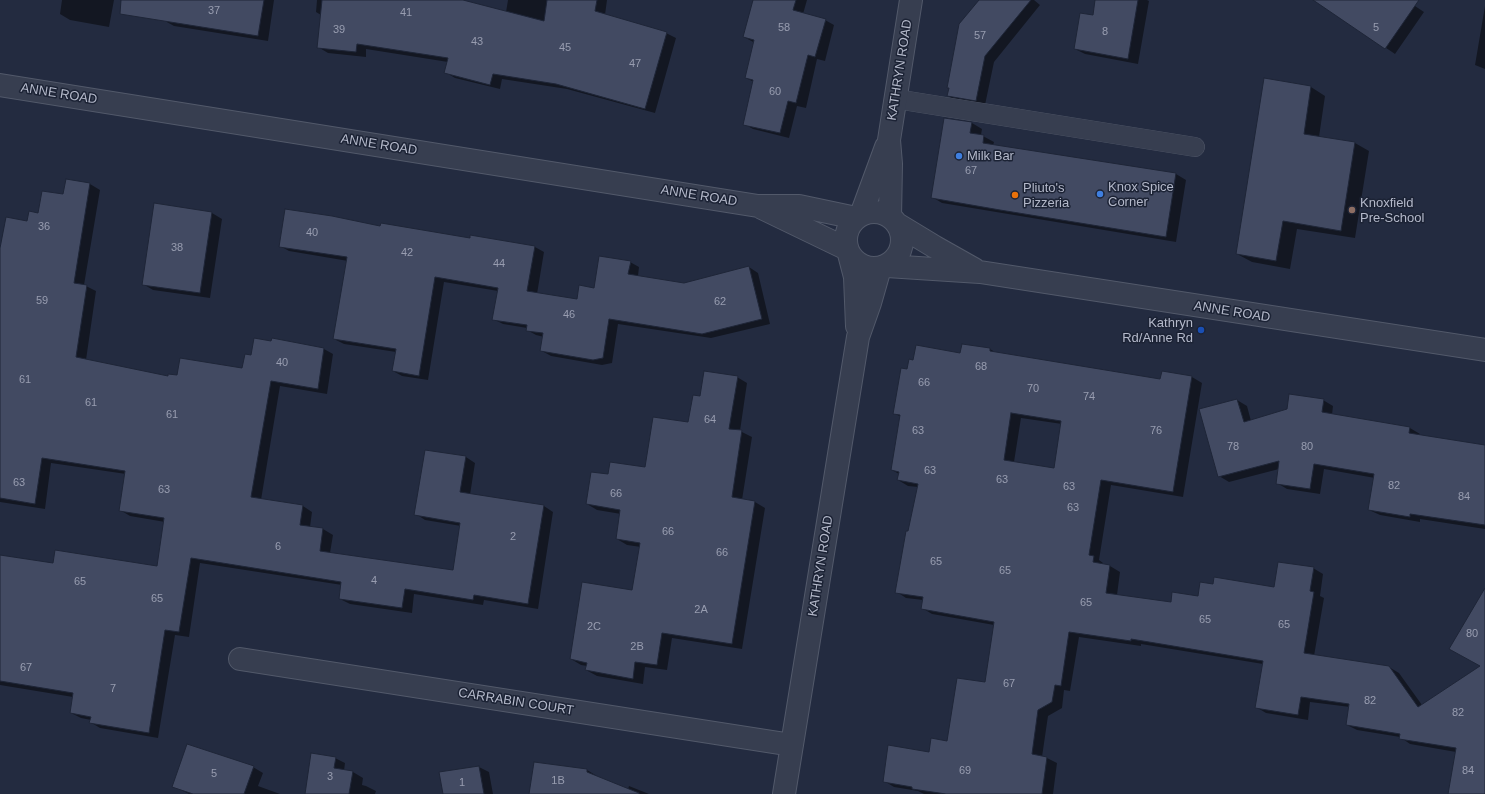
<!DOCTYPE html>
<html>
<head>
<meta charset="utf-8">
<style>
	body { margin:0 }
	canvas { display:block; background:#232b40 }
</style>
</head>
<body>
<canvas width="1485" height="794"></canvas>
<script>
const ctx = document.querySelector('canvas').getContext('2d');
ctx.lineJoin = 'round';
function paint(path, color) { ctx.fillStyle = color; ctx.fill(path, 'evenodd'); }
const poly = rows => new Path2D(rows.map(r => 'M' + r).join(''));
function trace(path, color, width, dash) { ctx.strokeStyle = color; ctx.lineWidth = width; ctx.lineCap = dash ? 'butt' : 'round'; ctx.setLineDash(dash || []); ctx.stroke(path); }
function drawText(font, color, halo, rows, align = 'center') {
  ctx.font = font + ' Helvetica,sans-serif'; ctx.lineWidth = 3; ctx.setLineDash([]); ctx.textBaseline = 'middle'; ctx.strokeStyle = halo; ctx.fillStyle = color; for (const [text, x, y, turn = 0] of rows) {
    ctx.save(); ctx.translate(x, y); ctx.rotate((+turn || 0) * Math.PI / 180); ctx.textAlign = isNaN(turn) ? turn : align; if (halo) ctx.strokeText(text, 0, 0); ctx.fillText(text, 0, 0); ctx.restore();
  }
}
const shadow = poly([
	[62,0,114,0,109,27,70,20,60,14],
	[168,0,274,0,268,41,174,26,165,21],
	[317,0,459,0,506,12,508,0,607,0,605,15,666,33,676,38,655,113,567,89,502,79,500,89,455,78,445,72,448,62,366,49,366,57,328,53,318,47,321,15,316,12],
	[754,0,807,0,803,14,825,20,834,25,825,61,817,59,806,108,797,106,789,138,753,129,744,124,754,82,746,78,755,43,744,37],
	[980,0,1034,0,1040,5,994,62,985,105,957,101,948,96],
	[1096,0,1147,0,1149,1,1138,64,1085,54,1075,49,1094,16],
	[1315,0,1406,0,1424,12,1395,54],
	[1485,6,1485,69,1475,65],
	[1311,87,1325,96,1319,137,1355,143,1369,151,1355,238,1297,229,1290,269,1252,262,1237,254],
	[945,119,972,123,982,129,981,135,994,142,993,146,1176,174,1186,180,1176,242,942,203,932,197],
	[66,180,90,184,100,190,84,285,96,291,86,360,168,377,178,376,243,369,252,356,324,349,333,354,327,394,280,386,261,500,303,506,312,512,310,527,323,529,333,535,330,553,454,571,461,526,425,520,416,514,466,457,475,463,470,495,544,506,553,512,538,609,484,600,483,605,414,594,412,613,350,604,340,599,342,585,200,563,189,637,175,635,158,738,100,728,90,722,91,720,81,718,71,713,73,697,0,685,0,556,54,564,158,567,165,522,130,516,120,510,126,474,51,463,45,509,0,502,0,254,28,222,64,196],
	[155,204,212,213,222,219,210,298,153,290,143,284],
	[381,227,535,247,544,252,537,294,578,300,630,262,639,267,638,276,684,284,749,267,758,273,770,324,711,338,618,324,612,363,602,365,551,356,542,351,544,337,536,335,527,330,527,328,503,324,493,319,498,291,444,282,428,380,402,376,393,371,396,352,344,344,334,339,348,261,289,251,280,246],
	[990,349,998,354,1161,380,1163,372,1192,377,1202,383,1183,497,1111,485,1099,560,1103,563,1103,565,1110,566,1120,572,1117,595,1172,603,1199,597,1213,585,1275,589,1313,568,1323,574,1320,596,1324,598,1314,656,1389,667,1399,673,1422,705,1482,666,1485,591,1485,794,1449,794,1456,752,1410,744,1400,737,1357,730,1347,725,1350,707,1310,702,1308,720,1266,713,1256,707,1263,664,1141,644,1141,646,1079,637,1070,691,1064,690,1062,708,1048,716,1042,757,1047,758,1057,763,1053,794,924,794,918,791,894,787,884,781,948,742,986,684,994,625,932,614,922,608,923,600,906,598,897,592,918,487,908,486,898,480,899,474,892,470,901,417,894,413,908,370,914,361],
	[1021,418,1062,424,1054,469,1014,462],
	[737,377,747,383,740,431,752,437,742,500,755,502,765,508,742,649,672,638,667,670,645,667,643,684,597,676,586,670,587,666,581,665,571,659,633,591,641,547,627,545,617,539,621,514,597,510,587,504,608,475,646,469,689,424,701,397],
	[1237,400,1247,406,1251,421,1323,400,1333,406,1332,415,1410,428,1420,434,1420,436,1485,446,1485,529,1420,519,1420,522,1380,515,1369,510,1375,478,1324,469,1320,494,1287,489,1277,483,1279,469,1229,482,1219,476],
	[335,758,345,763,344,771,353,772,363,778,362,785,366,786,376,791,375,794,306,794],
	[535,763,587,770,597,776,597,777,628,789,629,786,649,794,530,794],
	[253,767,263,773,258,786,280,794,189,794,173,786],
	[479,767,489,772,493,794,444,794,440,773]
]);
const building = poly([
	[121,0,264,0,258,36,120,14,121,0],
	[322,0,463,0,544,21,547,0,597,0,595,11,667,32,645,109,556,84,493,74,490,85,444,73,448,58,357,44,356,52,317,48,322,0],
	[753,0,796,0,793,10,826,19,815,57,808,55,796,103,788,101,780,133,743,125,753,80,745,78,754,40,743,37,753,0],
	[979,0,1031,0,985,56,976,101,947,96,949,88,947,88,959,24,979,0],
	[1095,0,1138,0,1128,59,1074,49,1080,13,1093,15,1095,0],
	[1313,0,1419,0,1385,49,1313,0],
	[1264,78,1311,86,1304,134,1355,142,1341,231,1283,221,1276,261,1236,254,1264,78],
	[944,118,972,122,970,133,984,135,983,143,1176,173,1166,237,1000,210,931,198,944,118],
	[66,179,90,183,74,283,87,285,76,357,168,376,168,374,177,375,180,358,242,368,245,354,251,355,254,338,271,341,272,338,324,348,318,389,271,381,251,497,303,505,300,525,323,528,320,551,453,570,460,523,414,515,425,450,466,456,460,492,544,505,528,604,474,595,473,600,405,589,402,608,339,599,341,582,191,558,179,632,165,630,149,733,89,723,91,717,70,713,73,693,0,681,0,555,53,563,55,550,157,566,164,518,119,511,125,471,42,458,35,504,0,498,0,248,6,217,27,221,29,211,38,213,42,191,63,194,66,179],
	[154,203,212,212,200,293,142,285,154,203],
	[285,209,332,216,380,226,381,223,470,238,470,235,535,246,527,291,577,299,579,285,594,288,599,256,631,261,628,274,684,283,749,266,762,319,702,334,609,319,603,358,593,360,540,351,543,333,526,331,527,325,492,320,498,288,435,277,419,376,392,371,396,349,333,339,347,257,279,247,285,209],
	[962,344,990,348,990,351,1160,379,1162,371,1192,376,1173,492,1101,480,1089,555,1094,556,1093,562,1110,565,1106,593,1171,602,1172,592,1198,596,1200,582,1213,584,1214,577,1274,587,1278,562,1314,567,1310,591,1314,592,1304,653,1389,666,1418,707,1480,666,1449,649,1485,588,1485,794,1448,794,1456,748,1399,739,1400,734,1346,725,1349,704,1301,697,1298,715,1255,708,1263,661,1131,639,1131,641,1069,632,1061,686,1055,685,1052,702,1038,710,1032,754,1047,757,1042,794,946,794,912,789,912,787,883,782,888,745,929,752,931,738,947,741,957,678,985,682,994,622,921,609,923,597,895,593,906,531,908,531,918,484,897,480,899,472,891,470,900,415,893,414,901,368,907,369,909,359,913,360,916,345,960,353,962,344],
	[1011,413,1061,421,1054,468,1004,460,1011,413],
	[704,371,738,376,729,429,742,430,732,497,755,501,732,644,662,633,657,665,635,662,633,679,585,670,587,663,570,659,582,582,632,590,640,543,616,539,620,510,586,504,591,472,608,474,610,462,645,467,653,417,688,422,693,395,700,396,704,371],
	[1289,394,1324,399,1322,412,1410,427,1409,433,1485,445,1485,525,1410,514,1410,517,1368,510,1374,474,1314,464,1310,489,1276,484,1279,461,1218,477,1199,409,1237,399,1244,422,1287,409,1289,394],
	[187,744,254,766,244,794,193,794,172,787,187,744],
	[311,753,336,757,334,768,353,771,349,794,305,794,311,753],
	[534,762,587,769,587,772,639,793,639,794,529,794,534,762],
	[479,766,484,794,443,794,439,772,479,766]
]);
const service = poly([
	[896,99,1195,147]
]);
const minor = poly([
	[0,85,758,206,799,206,856,218],
	[762,208,847,249],
	'846 240a28 28 0 1 1 56 0a28 28 0 1 1-56 0Z',
	[861,215,886,147],
	[890,217,891,164,889,140,911,0],
	[897,224,935,247,974,269],
	[849,254,855,277,857,326],
	[887,266,980,272,1485,350],
	[240,659,792,745],
	[784,794,858,337,870,303,880,268]
]);
const markers = [
	[959,156,4,"#3f7fe0"],
	[1100,194,4,"#3f7fe0"],
	[1015,195,4,"#e8710a"],
	[1352,210,4,"#8d6e63"],
	[1201,330,4,"#1a4fb4"]
];
const numberNames = [
	["37",214,11],
	["41",406,13],
	["58",784,28],
	["5",1376,28],
	["39",339,30],
	["8",1105,32],
	["57",980,36],
	["43",477,42],
	["45",565,48],
	["47",635,64],
	["60",775,92],
	["67",971,171],
	["36",44,227],
	["40",312,233],
	["38",177,248],
	["42",407,253],
	["44",499,264],
	["59",42,301],
	["62",720,302],
	["46",569,315],
	["40",282,363],
	["68",981,367],
	["61",25,380],
	["66",924,383],
	["70",1033,389],
	["74",1089,397],
	["61",91,403],
	["61",172,415],
	["64",710,420],
	["63",918,431],
	["76",1156,431],
	["78",1233,447],
	["80",1307,447],
	["63",930,471],
	["63",1002,480],
	["63",19,483],
	["82",1394,486],
	["63",1069,487],
	["63",164,490],
	["66",616,494],
	["84",1464,497],
	["63",1073,508],
	["66",668,532],
	["2",513,537],
	["6",278,547],
	["66",722,553],
	["65",936,562],
	["65",1005,571],
	["4",374,581],
	["65",80,582],
	["65",157,599],
	["65",1086,603],
	["2A",701,610],
	["65",1205,620],
	["65",1284,625],
	["2C",594,627],
	["80",1472,634],
	["2B",637,647],
	["67",26,668],
	["67",1009,684],
	["7",113,689],
	["82",1370,701],
	["82",1458,713],
	["69",965,771],
	["84",1468,771],
	["5",214,774],
	["3",330,777],
	["1B",558,781],
	["1",462,783]
];
const streetNames = [
	["KATHRYN ROAD",900,70,-81],
	["ANNE ROAD",59,94,9],
	["ANNE ROAD",379,145,9],
	["ANNE ROAD",699,196,9],
	["ANNE ROAD",1232,312,9],
	["KATHRYN ROAD",821,566,-81],
	["CARRABIN COURT",516,702,9]
];
const poiNames = [
	["Milk Bar",967,156],
	["Knox Spice",1108,187],
	["Corner",1108,202],
	["Pliuto's",1023,188],
	["Pizzeria",1023,203],
	["Knoxfield",1360,203],
	["Pre-School",1360,218],
	["Kathryn",1193,323,"right"],
	["Rd/Anne Rd",1193,338,"right"]
];
paint(shadow, '#0007');
paint(building, '#424a62');
trace(building, '#1e2537', 1);
trace(service, '#52596a', 20);
trace(minor, '#52596a', 24);
trace(service, '#373e50', 19);
trace(minor, '#373e50', 22);
for (const [x, y, r, color] of markers) { const dot = new Path2D(); dot.arc(x, y, r, 0, 2 * Math.PI); ctx.fillStyle = color; ctx.fill(dot); trace(dot, '#1c2335', 1.5); }
drawText('11px', '#989db0', null, numberNames);
drawText('13px', '#b4b9ca', '#1c2335', streetNames);
drawText('13px', '#b4b9ca', '#1c2335', poiNames, 'left');
</script>
</body>
</html>
